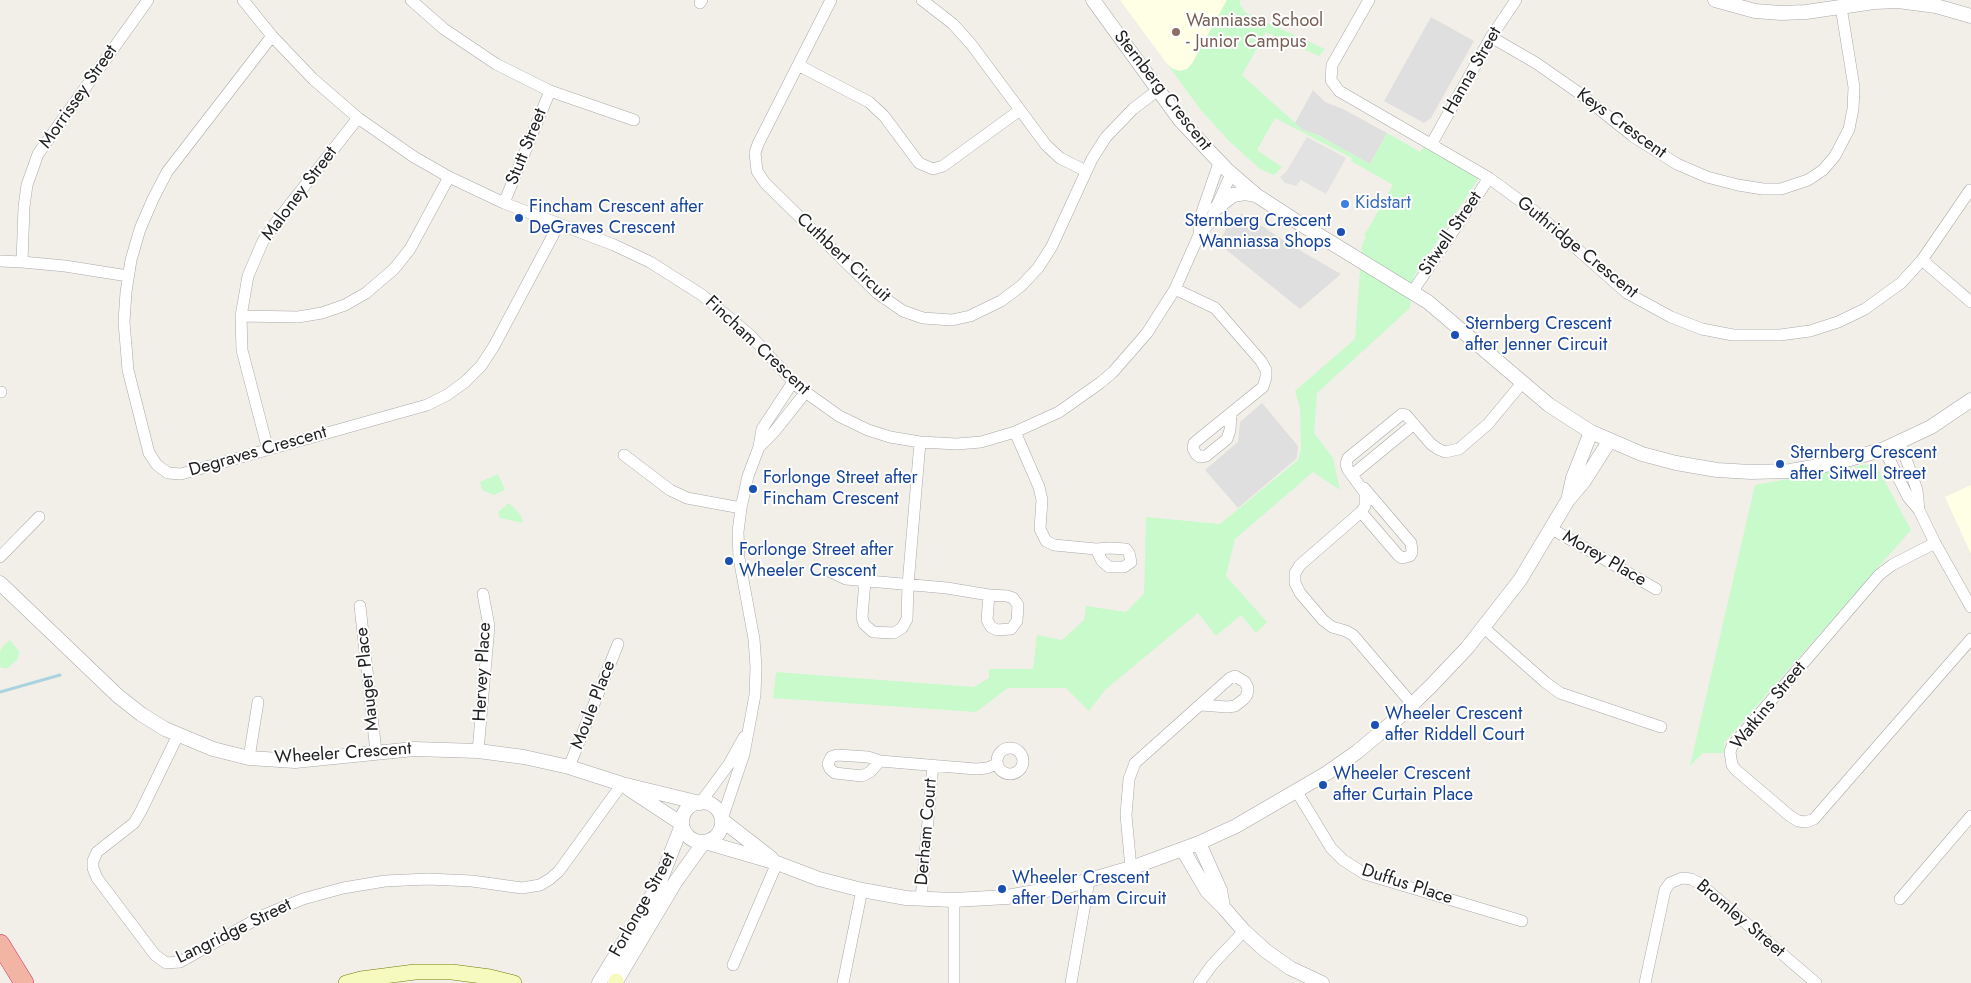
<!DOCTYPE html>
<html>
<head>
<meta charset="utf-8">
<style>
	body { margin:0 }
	canvas { display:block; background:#f2efe9 }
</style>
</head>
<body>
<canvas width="1971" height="983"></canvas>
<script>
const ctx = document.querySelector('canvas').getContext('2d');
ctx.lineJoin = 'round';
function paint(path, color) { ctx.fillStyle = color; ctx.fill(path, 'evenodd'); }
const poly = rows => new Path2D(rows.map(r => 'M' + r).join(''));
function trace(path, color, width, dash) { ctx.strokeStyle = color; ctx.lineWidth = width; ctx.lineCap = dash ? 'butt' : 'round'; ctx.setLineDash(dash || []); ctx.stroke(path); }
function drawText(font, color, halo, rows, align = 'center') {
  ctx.font = font + ' Jost,sans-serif'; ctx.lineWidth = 4; ctx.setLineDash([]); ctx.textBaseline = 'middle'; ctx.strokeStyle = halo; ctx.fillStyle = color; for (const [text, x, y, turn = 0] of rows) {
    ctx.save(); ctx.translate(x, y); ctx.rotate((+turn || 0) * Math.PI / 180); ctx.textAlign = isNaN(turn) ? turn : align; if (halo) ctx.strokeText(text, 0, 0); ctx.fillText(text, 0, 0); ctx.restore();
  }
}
const residential = poly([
	[1431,17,1474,41,1431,118,1424,123,1384,101],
	[1313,90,1325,102,1343,109,1387,133,1370,164,1318,135,1303,130,1295,123],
	[1241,214,1250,218,1289,244,1341,274,1300,309,1219,244,1230,220,1232,217],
	[1262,403,1298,446,1297,458,1238,508,1205,470,1238,442,1240,422]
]);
const education = poly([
	[1120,0,1227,0,1192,63,1187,69,1180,71,1173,70,1168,65],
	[1971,485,1971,554,1945,497]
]);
const park = poly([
	[1227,0,1240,0,1240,5,1246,13,1325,49,1319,56,1266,32,1242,75,1303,130,1318,135,1370,164,1387,133,1420,152,1427,143,1479,178,1414,276,1410,308,1317,393,1314,433,1333,458,1340,490,1313,472,1235,539,1226,576,1267,622,1256,633,1241,615,1216,636,1198,613,1106,689,1089,711,1066,688,1008,688,976,712,773,698,776,672,974,687,989,678,989,669,1033,669,1037,635,1062,640,1084,620,1086,606,1126,612,1144,594,1146,517,1220,524,1298,460,1301,449,1300,408,1295,391,1355,339,1362,244,1366,237,1364,236,1393,185,1351,161,1352,158,1275,118,1257,150,1282,167,1274,175,1260,169,1229,141,1200,109,1168,65,1173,69,1180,71,1187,69,1192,64],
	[1875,463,1911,530,1724,743,1724,753,1703,753,1690,766,1755,485],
	[498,474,505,490,494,495,482,490,480,482],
	[509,503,521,515,523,523,500,518,498,512,504,507,506,508,505,506],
	[10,640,19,651,18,659,8,668,2,668,0,666,0,652,3,646]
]);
const parking = poly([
	[1307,137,1346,158,1326,194,1301,180,1296,186,1285,183,1280,177,1286,172]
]);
const stream = poly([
	[0,692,60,675]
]);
const minor = poly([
	[243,0,272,36,313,79,358,118,414,157,449,177,504,203,614,245,650,262,702,295,750,335,797,386,839,416,868,430,890,437,920,442,957,444,981,442,1015,432,1059,412,1100,383,1113,372,1147,333,1175,289,1199,235,1201,215,1219,163],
	[411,0,444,29,496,64,550,91,634,120],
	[831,0,758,144,755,153,757,171,765,183,877,293,903,311,923,318,952,320,970,316,1001,301,1021,286,1038,268,1052,246,1092,159,1106,137,1133,109,1158,90],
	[922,0,953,24,971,44,1046,145,1060,158,1086,171],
	[1369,0,1332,65,1331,80,1339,91,1489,178,1534,211,1627,293,1671,317,1702,329,1733,335,1780,335,1810,331,1838,322,1865,309,1901,283,1922,260,1970,190],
	[700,3,702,0],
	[272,36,167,172,153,199,140,229,131,260,126,292,124,322,128,370,149,453,157,465,168,473,181,474,427,405,447,395,465,382,481,366,494,346,559,224],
	[1491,37,1536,63,1579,93,1634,137,1677,164,1707,177,1738,185,1763,189,1781,189,1808,180,1823,170,1835,156,1849,129,1853,109,1854,87,1841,7],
	[798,65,869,102,884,116,919,163,933,169,943,166,1020,110],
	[1432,143,1491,37,1516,0],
	[504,203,550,91],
	[1199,235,1209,224,1231,174],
	[1922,260,1971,302],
	[0,261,22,262,65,266,128,276],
	[22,262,24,207,27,185,38,154,148,0],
	[1175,289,1215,308,1261,361,1266,370,1266,377,1263,387,1194,443,1193,448,1196,454,1200,457,1206,456,1227,439,1230,430,1231,414],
	[1413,291,1489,178],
	[241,316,298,317,322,313,345,305,366,293,394,269,410,249,449,177],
	[0,392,1,392],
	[1015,432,1039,487,1042,500,1040,529,1046,541,1054,545,1096,549,1102,561,1109,567,1124,567,1131,562,1129,553,1126,549,1110,548,1096,549],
	[1900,442,1917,490,1919,510],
	[759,447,774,432,805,393],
	[1884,449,1908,497,1919,510,1935,543,1971,607],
	[268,450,242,350,241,316,248,276,263,241,277,221,358,118],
	[624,455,670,490,687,498,741,508],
	[1352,475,1414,424],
	[1361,512,1398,555,1402,558,1410,556,1412,552,1411,543,1364,488],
	[1552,529,1656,589],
	[1935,543,1892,565,1879,575,1732,746,1730,752,1732,765,1736,770,1790,816,1798,821,1806,822,1814,819,1971,639],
	[0,557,39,517],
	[829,571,846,579,947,588,989,595,987,620,991,627,997,630,1011,629,1017,621,1018,605,1013,598,1007,596,989,595],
	[865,581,862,617,864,624,873,632,894,633,902,628,907,619,908,585,920,442],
	[360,606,376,752],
	[1484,628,1545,682,1560,693,1661,727],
	[1412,704,1353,635,1346,631,1332,627,1323,620,1300,593,1295,583,1295,573,1300,565,1361,512,1365,506,1365,493,1348,470,1346,464,1348,458,1402,414,1406,415,1431,444,1438,449,1445,452,1459,449,1488,424,1522,383],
	[178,735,141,811,134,823,97,852,93,861,93,868,97,878,155,955,166,963,180,962,264,915,303,899,343,888,385,881,428,879,472,881,522,888,540,885,550,879,559,871,622,784],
	'997 761a13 13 0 1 1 26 0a13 13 0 1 1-26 0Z',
	[478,751,489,626,483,594],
	[249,758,258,702],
	[880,761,870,772,862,776,835,773,830,769,828,764,831,757,837,755,868,757,880,761,976,769,987,768,997,764],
	[569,767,618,644],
	[1297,792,1331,848,1343,860,1365,874,1522,921],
	[701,802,729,764,744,737],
	[722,819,744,754,755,695,756,667,754,639,739,558,738,532,741,508,748,476,759,447,762,429,793,382],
	[1131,868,1126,815,1129,779,1135,763,1230,678,1235,676,1245,682,1248,688,1247,695,1244,699,1235,706,1227,707,1201,705],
	[921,899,933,765],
	[1900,899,1971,816],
	[954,900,954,983],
	[733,965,777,863],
	[843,983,862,890],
	[1071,983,1089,881],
	[1199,983,1212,965,1244,931],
	[1645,983,1665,890,1670,883,1682,878,1691,879,1699,883,1816,983]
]);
const tertiary = poly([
	[1093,0,1180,120,1227,170,1256,195,1299,223,1428,302,1549,405,1591,432,1642,454,1676,463,1717,470,1751,472,1790,471,1836,463,1884,449,1931,427,1971,400],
	[1715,0,1755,11,1781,13,1806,12,1874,2,1898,1,1936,6,1971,16],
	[1215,209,1233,195,1245,193,1256,195],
	[1569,496,1573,478,1591,432],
	[0,583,118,696,141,714,165,729,213,749,249,758,295,761,414,749,478,751,524,757,569,767,622,784,700,803],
	[629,789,682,824],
	'682 822a20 20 0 1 1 40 0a20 20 0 1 1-40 0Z',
	[722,820,771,858],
	[705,842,777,863,819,879,862,890,906,898,954,900,1007,897,1068,886,1131,868,1199,843,1236,826,1327,773,1357,752,1399,717,1431,686,1467,648,1520,580,1568,500,1584,481,1610,440],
	[1199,843,1220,890,1223,907],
	[1183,850,1207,891,1223,907,1244,931,1266,951,1290,968,1322,983],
	[599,983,659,884,682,825],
	[615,983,676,881,704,842]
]);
const secondary = poly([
	[616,981,616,983],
	[346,983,361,979,415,972,452,972,490,977,514,983]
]);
const trunk = poly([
	[0,944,24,983]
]);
const markers = [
	[1176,32,5,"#8d6e63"],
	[1345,204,5,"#3f7fe0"],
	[519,218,5,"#1a4fb4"],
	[1341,232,5,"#1a4fb4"],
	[1455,335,5,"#1a4fb4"],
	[1780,464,5,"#1a4fb4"],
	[753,489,5,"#1a4fb4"],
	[729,561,5,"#1a4fb4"],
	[1375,725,5,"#1a4fb4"],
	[1323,785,5,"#1a4fb4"],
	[1002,889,5,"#1a4fb4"]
];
const educationNames = [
	["Wanniassa School",1186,22],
	["- Junior Campus",1186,43]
];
const streetNames = [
	["Hanna Street",1473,71,-60],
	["Sternberg Crescent",1162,91,52],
	["Morrissey Street",79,97,-55],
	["Keys Crescent",1621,124,36],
	["Stutt Street",527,147,-68],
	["Maloney Street",300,194,-53],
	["Sitwell Street",1451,234,-56],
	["Guthridge Crescent",1577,248,39],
	["Cuthbert Circuit",843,258,43],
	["Fincham Crescent",757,346,43],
	["Degraves Crescent",258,452,-16],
	["Morey Place",1604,559,30],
	["Hervey Place",483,672,-87],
	["Mauger Place",368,679,-96],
	["Moule Place",594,705,-69],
	["Watkins Street",1769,706,-51],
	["Wheeler Crescent",343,754,-4],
	["Derham Court",927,832,-85],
	["Duffus Place",1407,885,18],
	["Forlonge Street",643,905,-61],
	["Bromley Street",1740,919,40],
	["Langridge Street",234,932,-26]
];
const shopNames = [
	["Kidstart",1355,204]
];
const transitNames = [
	["Fincham Crescent after",529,208],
	["DeGraves Crescent",529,229],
	["Sternberg Crescent",1331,222,"right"],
	["Wanniassa Shops",1331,243,"right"],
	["Sternberg Crescent",1465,325],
	["after Jenner Circuit",1465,346],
	["Sternberg Crescent",1790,454],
	["after Sitwell Street",1790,475],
	["Forlonge Street after",763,479],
	["Fincham Crescent",763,500],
	["Forlonge Street after",739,551],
	["Wheeler Crescent",739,572],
	["Wheeler Crescent",1385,715],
	["after Riddell Court",1385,736],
	["Wheeler Crescent",1333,775],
	["after Curtain Place",1333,796],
	["Wheeler Crescent",1012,879],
	["after Derham Circuit",1012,900]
];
paint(residential, '#e0dfdf');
paint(education, '#ffffe5');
paint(park, '#c8facc');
paint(parking, '#e2e2e2');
trace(stream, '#aad3df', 3);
trace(minor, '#a9a9a9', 12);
trace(tertiary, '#a9a9a9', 15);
trace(secondary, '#707d05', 16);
trace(trunk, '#dc2a67', 20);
trace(minor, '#fff', 11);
trace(tertiary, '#fff', 14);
trace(secondary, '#f7fabf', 15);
trace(trunk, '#f2b4a3', 19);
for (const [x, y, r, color] of markers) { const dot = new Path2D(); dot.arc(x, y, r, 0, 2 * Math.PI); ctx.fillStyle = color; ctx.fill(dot); trace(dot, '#fff', 2); }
drawText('18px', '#785e54', '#fff', educationNames, 'left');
drawText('18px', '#222', '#fff', streetNames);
drawText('18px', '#366cbe', '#fff', shopNames, 'left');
drawText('18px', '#164399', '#fff', transitNames, 'left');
</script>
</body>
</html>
